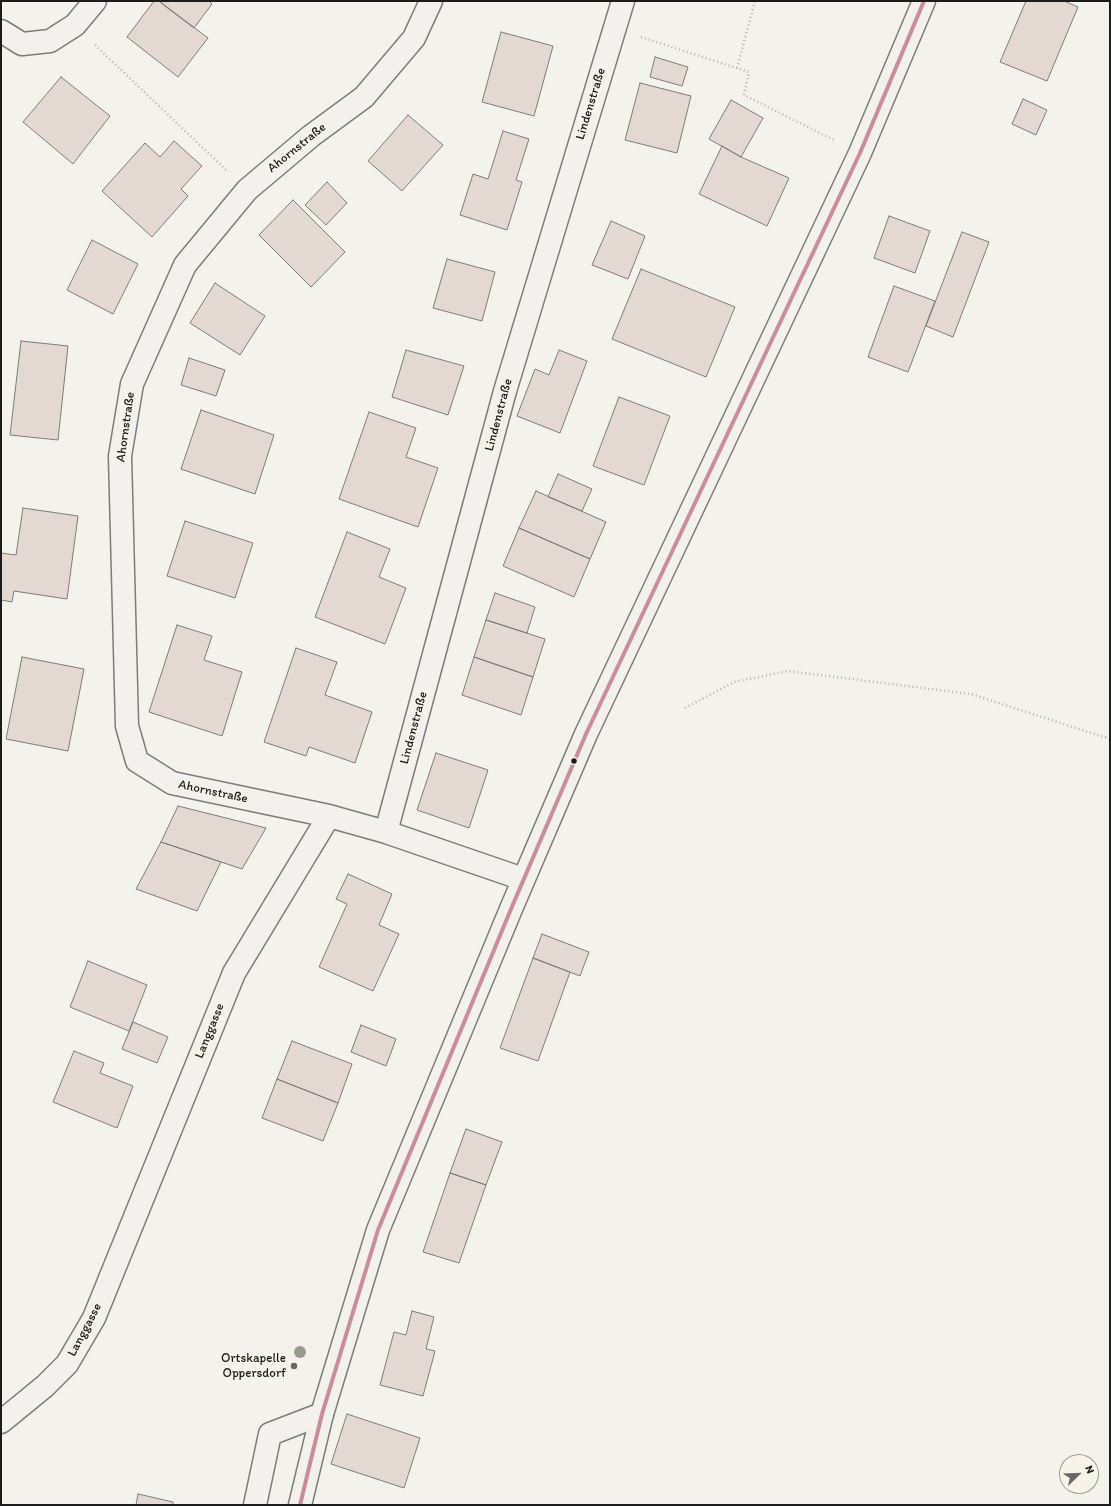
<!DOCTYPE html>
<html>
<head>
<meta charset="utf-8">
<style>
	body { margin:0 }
	#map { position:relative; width:1111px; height:1506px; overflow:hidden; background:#f4f2ec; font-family:Itim,sans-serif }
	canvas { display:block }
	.frame { position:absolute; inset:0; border:2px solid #1c1c1c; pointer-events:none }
	.north { position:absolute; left:1059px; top:1454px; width:40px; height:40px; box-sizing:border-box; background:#f7f3e8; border:1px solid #9f9d96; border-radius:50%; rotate:67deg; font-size:11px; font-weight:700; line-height:16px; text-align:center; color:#1c1c1c }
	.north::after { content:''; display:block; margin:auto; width:14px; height:18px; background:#686765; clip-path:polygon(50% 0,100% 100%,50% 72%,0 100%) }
</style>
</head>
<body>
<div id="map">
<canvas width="1111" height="1506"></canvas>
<div class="frame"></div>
<div class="north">N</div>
</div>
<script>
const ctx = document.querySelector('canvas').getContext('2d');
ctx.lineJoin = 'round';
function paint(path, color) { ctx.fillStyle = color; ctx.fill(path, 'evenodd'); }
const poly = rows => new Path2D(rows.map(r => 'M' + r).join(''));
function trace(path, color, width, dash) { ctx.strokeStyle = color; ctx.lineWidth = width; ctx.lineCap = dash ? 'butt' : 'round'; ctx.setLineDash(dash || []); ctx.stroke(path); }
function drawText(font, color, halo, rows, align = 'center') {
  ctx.font = font + ' Itim,sans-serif'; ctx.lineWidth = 3.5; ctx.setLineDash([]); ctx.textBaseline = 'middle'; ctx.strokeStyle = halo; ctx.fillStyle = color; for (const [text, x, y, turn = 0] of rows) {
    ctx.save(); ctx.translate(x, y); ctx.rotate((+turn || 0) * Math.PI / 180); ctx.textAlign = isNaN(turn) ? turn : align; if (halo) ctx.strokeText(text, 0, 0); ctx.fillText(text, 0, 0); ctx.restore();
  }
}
const building = poly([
	[154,1,159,1,208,38,178,77,127,37,154,1],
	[163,1,209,1,212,4,194,28,161,3,163,1],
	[1026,1,1064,1,1078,7,1047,81,1000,62,1026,1],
	[501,32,553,46,534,116,482,102,501,32],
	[655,57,688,67,682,86,650,77,655,57],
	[61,77,110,116,73,164,23,122,61,77],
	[640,83,691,96,677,153,625,140,640,83],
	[1023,99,1047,110,1036,135,1012,124,1023,99],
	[731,100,763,118,741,157,709,139,731,100],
	[408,115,443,145,402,191,368,161,408,115],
	[503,131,529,139,516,180,522,182,507,230,460,215,473,174,488,179,503,131],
	[174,141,202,166,181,189,188,196,152,237,102,191,145,143,160,157,174,141],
	[722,146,741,157,789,178,767,226,699,194,722,146],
	[327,182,347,203,326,225,305,205,327,182],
	[293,200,345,252,311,287,259,235,293,200],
	[889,216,930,231,915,273,874,258,889,216],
	[611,221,645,236,628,279,592,265,611,221],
	[962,232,989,242,953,337,926,326,962,232],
	[92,240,138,264,113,314,67,290,92,240],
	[447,259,495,272,482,321,433,308,447,259],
	[641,269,735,307,706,377,612,339,641,269],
	[215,283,265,316,240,355,190,323,215,283],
	[894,286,935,301,908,372,868,357,894,286],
	[21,341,68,346,58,440,10,435,21,341],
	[406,350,464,366,448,415,392,397,406,350],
	[559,350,587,361,560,433,517,416,535,369,549,375,559,350],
	[189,358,225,370,216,396,181,385,189,358],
	[619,397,670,416,644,485,593,466,619,397],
	[201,410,274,435,255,494,181,469,201,410],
	[369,412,416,428,406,457,438,468,418,527,339,499,369,412],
	[558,474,592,489,582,511,548,497,558,474],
	[536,491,606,522,590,559,519,528,536,491],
	[23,508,78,516,67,599,14,591,12,602,1,600,1,553,16,555,23,508],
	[185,521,253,543,235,598,167,576,185,521],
	[519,528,590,559,574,597,503,566,519,528],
	[347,532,390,549,379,577,406,588,385,644,315,617,347,532],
	[495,593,535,607,527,633,486,620,495,593],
	[486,620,545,639,533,677,474,657,486,620],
	[177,625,212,636,204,660,242,672,222,736,149,712,177,625],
	[296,648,337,662,325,695,372,712,355,763,309,747,306,756,264,742,296,648],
	[22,657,84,669,68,751,6,739,22,657],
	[474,657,533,677,521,715,462,695,474,657],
	[436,753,488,770,469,828,417,810,436,753],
	[178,806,266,828,242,869,161,842,178,806],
	[161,842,221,862,197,911,136,889,161,842],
	[348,874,392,894,379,925,399,934,373,991,319,967,347,904,336,899,348,874],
	[542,934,589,952,580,976,533,958,542,934],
	[533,958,570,972,538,1061,500,1048,533,958],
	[88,961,147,985,129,1031,70,1007,88,961],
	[133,1022,168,1037,157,1063,122,1049,133,1022],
	[361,1025,396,1039,386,1066,351,1052,361,1025],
	[292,1041,352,1064,338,1103,277,1079,292,1041],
	[74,1051,104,1063,100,1073,133,1086,117,1128,53,1102,74,1051],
	[277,1079,338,1103,323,1141,262,1118,277,1079],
	[466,1129,502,1142,486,1185,450,1173,466,1129],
	[450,1173,486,1185,459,1263,423,1252,450,1173],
	[412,1311,434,1317,426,1349,435,1351,423,1396,380,1385,394,1332,406,1335,412,1311],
	[347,1414,420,1438,404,1488,331,1464,347,1414],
	[138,1494,173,1502,173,1505,136,1505,138,1494]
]);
const path = poly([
	[641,37,749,72,744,95,834,140],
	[95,45,226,170],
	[737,68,755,1],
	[685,708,734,682,788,671,971,694,1110,739]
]);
const street = poly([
	[1,31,22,44,50,41,75,25,95,1],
	[329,816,172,783,137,761,127,726,120,456,132,384,185,265,247,190,311,136,364,97,414,38,431,1],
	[386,832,505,391,623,1],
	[1,1422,45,1386,67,1364,94,1318,234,973,329,816,386,832,523,879],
	[255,1505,270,1434,322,1414]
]);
const secondary = poly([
	[300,1505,322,1414,378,1230,511,909,586,734,860,153,924,1]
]);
const bus1 = poly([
	[300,1505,322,1414,378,1230,511,909,586,734,860,153,924,1]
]);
const trees = [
	[300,1352]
];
const markers = [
	[574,761,3.5,"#1c1c1c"],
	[294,1366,4,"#686765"]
];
const streetNames = [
	["Lindenstraße",591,104,-73],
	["Ahornstraße",297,148,-39],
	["Lindenstraße",499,415,-75],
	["Ahornstraße",126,427,-82],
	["Lindenstraße",414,728,-75],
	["Ahornstraße",213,792,12],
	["Langgasse",210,1031,-68],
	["Langgasse",85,1330,-62]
];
const poiNames = [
	["Ortskapelle",286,1359],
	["Oppersdorf",286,1374]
];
paint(building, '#e4d9d2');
trace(building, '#7d7c7a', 1);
trace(street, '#7d7c7a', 25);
trace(secondary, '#7d7c7a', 25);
trace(path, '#b4b3b0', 2.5, [1, 3]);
trace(street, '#f2f1ed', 22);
trace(secondary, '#f2f1ed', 22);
trace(bus1, '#ca8d9c', 4);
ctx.fillStyle = '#969c8e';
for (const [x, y] of trees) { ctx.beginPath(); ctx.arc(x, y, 6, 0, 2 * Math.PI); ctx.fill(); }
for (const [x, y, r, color] of markers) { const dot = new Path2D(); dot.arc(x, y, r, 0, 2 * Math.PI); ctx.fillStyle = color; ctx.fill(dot); trace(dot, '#f7f3e8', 1.5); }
drawText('13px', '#1c1c1c', '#f7f3e8', streetNames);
drawText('13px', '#1c1c1c', '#f7f3e8', poiNames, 'right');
</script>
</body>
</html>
